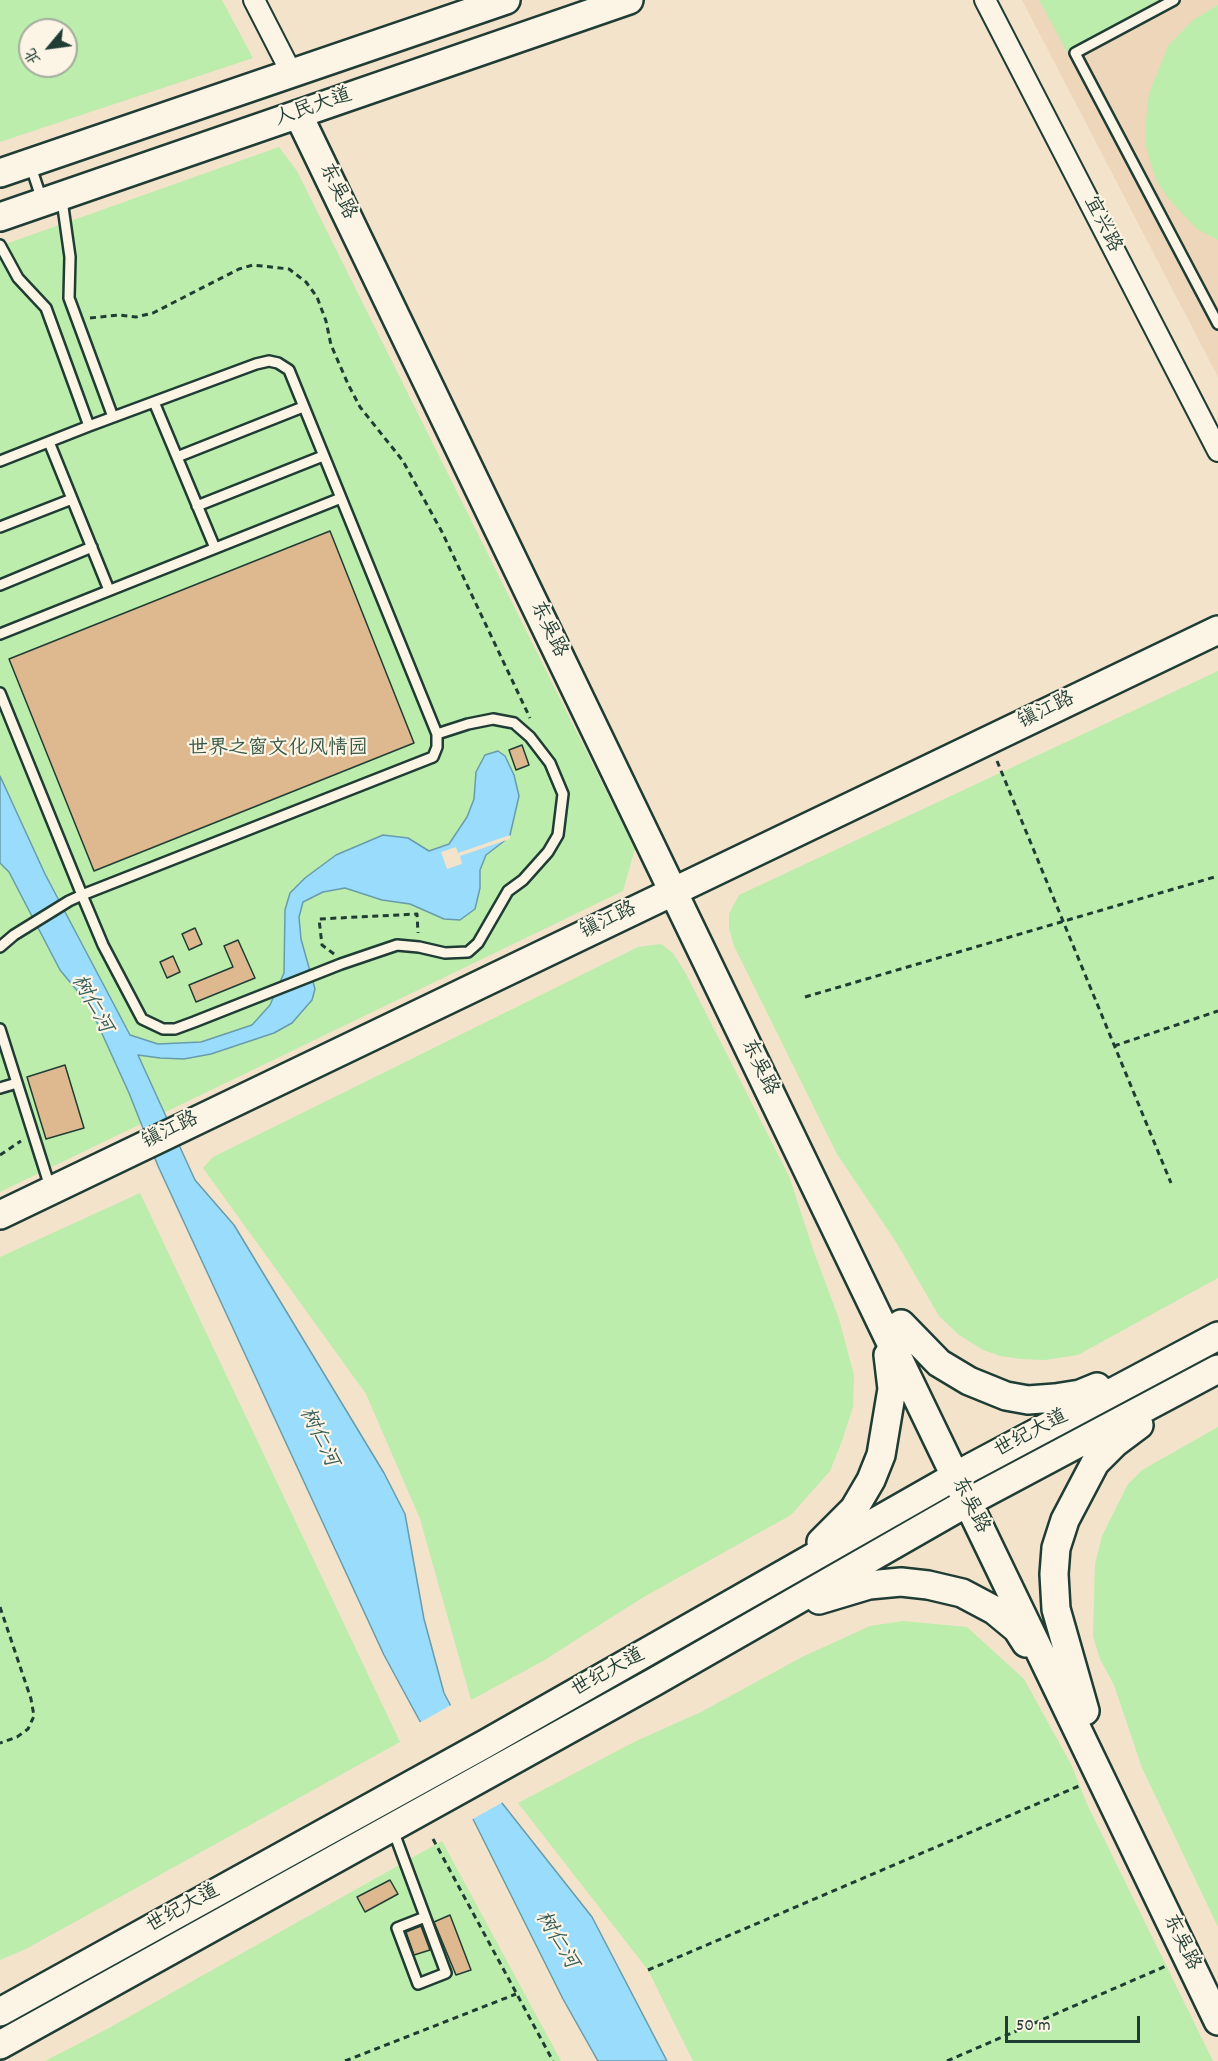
<!DOCTYPE html>
<html>
<head>
<meta charset="utf-8">
<style>
	body { margin:0 }
	#map { position:relative; width:1218px; height:2061px; overflow:hidden; background:#f3e3cb; font-family:Dekko,"LXGW WenKai TC",sans-serif }
	canvas { display:block }
	.north { position:absolute; left:18px; top:18px; width:60px; height:60px; box-sizing:border-box; background:#fcf5e5; border:2px solid #a4ab9e; border-radius:50%; rotate:241deg; font-size:16px; font-weight:700; line-height:24px; text-align:center; color:#1f3d34 }
	.north::after { content:''; display:block; margin:auto; width:21px; height:27px; background:#1f3d34; clip-path:polygon(50% 0,100% 100%,50% 72%,0 100%) }
	.scale { position:absolute; left:1005px; top:2016px; width:135px; height:27px; box-sizing:border-box; border:3px solid #1f3d34; border-top:0; padding-left:8px; font-size:18px; line-height:21px; white-space:nowrap; color:#1f3d34; -webkit-text-stroke:4px #fcf5e5; paint-order:stroke }
</style>
</head>
<body>
<div id="map">
<canvas width="1218" height="2061"></canvas>
<div class="north">北</div>
<div class="scale">50 m</div>
</div>
<script>
const ctx = document.querySelector('canvas').getContext('2d');
ctx.lineJoin = 'round';
function paint(path, color) { ctx.fillStyle = color; ctx.fill(path, 'evenodd'); }
const poly = rows => new Path2D(rows.map(r => 'M' + r).join(''));
function trace(path, color, width, dash) { ctx.strokeStyle = color; ctx.lineWidth = width; ctx.lineCap = dash ? 'butt' : 'round'; ctx.setLineDash(dash || []); ctx.stroke(path); }
function drawText(font, color, halo, rows, align = 'center') {
  ctx.font = font + ' Dekko,"LXGW WenKai TC",sans-serif'; ctx.lineWidth = 4.5; ctx.setLineDash([]); ctx.textBaseline = 'middle'; ctx.strokeStyle = halo; ctx.fillStyle = color; for (const [text, x, y, turn = 0] of rows) {
    ctx.save(); ctx.translate(x, y); ctx.rotate((+turn || 0) * Math.PI / 180); ctx.textAlign = isNaN(turn) ? turn : align; if (halo) ctx.strokeText(text, 0, 0); ctx.fillText(text, 0, 0); ctx.restore();
  }
}
const built = poly([
	[1022,0,1218,0,1218,377]
]);
const green = poly([
	[0,0,222,0,253,58,0,142],
	[30,30,66,30,66,66,30,66],
	[1039,0,1165,0,1067,52],
	[1218,5,1218,240,1197,229,1168,198,1158,183,1151,165,1146,146,1146,120,1149,94,1168,46,1193,20],
	[279,147,297,171,635,849,623,891,0,1192,0,246],
	[1218,671,1218,1278,1078,1355,1045,1360,1021,1359,1000,1356,983,1350,959,1335,939,1316,896,1242,837,1154,734,946,729,928,729,914,739,895],
	[661,944,673,953,685,972,789,1176,814,1252,839,1319,854,1375,853,1407,842,1441,830,1471,791,1515,642,1598,543,1661,471,1700,420,1519,366,1394,203,1168,213,1157,638,947],
	[140,1193,400,1742,26,1949,0,1960,0,1257],
	[1218,1427,1218,1927,1142,1768,1114,1685,1100,1659,1093,1636,1095,1564,1102,1536,1128,1484,1142,1470],
	[903,1621,967,1627,1024,1679,1071,1764,1087,1804,1213,2061,693,2061,648,1970,518,1803,636,1741,701,1712,802,1657,870,1626],
	[442,1841,561,2061,45,2061,109,2028]
]);
const water = poly([
	[498,751,505,756,514,775,519,796,510,835,503,842,486,855,480,870,480,888,475,909,460,920,444,919,410,904,382,900,345,888,323,892,303,902,299,917,301,939,315,989,312,1000,292,1023,274,1033,211,1054,184,1059,160,1058,138,1055,195,1180,234,1225,384,1473,405,1514,424,1619,444,1693,502,1803,592,1917,667,2061,598,2061,563,1999,473,1819,384,1655,158,1166,129,1093,89,1005,60,970,9,872,0,863,0,776,45,874,130,1035,158,1044,201,1042,252,1025,270,1005,284,973,285,910,290,893,305,878,336,855,383,835,408,838,429,851,449,844,467,817,474,799,476,772,485,755,498,751]
]);
const pier = poly([
	[510,835,510,839,460,856,462,864,447,869,441,852,456,847,458,853],
	[453,1704,505,1801,471,1820,417,1724]
]);
const building = poly([
	[330,531,414,743,94,871,9,659,330,531],
	[522,745,529,765,516,770,509,750,522,745],
	[195,928,202,944,189,950,182,934,195,928],
	[238,940,255,978,196,1002,189,985,233,967,224,946,238,940],
	[173,956,180,972,167,978,160,962,173,956],
	[65,1065,84,1128,46,1139,27,1077,65,1065],
	[390,1880,398,1894,365,1912,357,1897,390,1880],
	[450,1915,471,1970,456,1975,434,1922,450,1915],
	[421,1926,430,1950,414,1955,406,1932,421,1926]
]);
const path = poly([
	[90,318,119,315,136,317,153,313,239,269,253,265,289,269,306,282,317,297,326,321,331,345,348,384,360,407,403,461,442,532,530,718],
	[997,761,1171,1183],
	[334,954,322,945,319,919,417,914,418,933],
	[805,997,1218,876],
	[1114,1046,1218,1011],
	[0,1155,21,1141],
	[0,1607,31,1699,34,1716,28,1729,17,1737,0,1743],
	[433,1839,553,2061],
	[648,1970,1079,1786],
	[345,2061,516,1994],
	[947,2061,1166,1966]
]);
const lane = poly([
	[1174,0,1075,53,1218,324],
	[30,164,42,200],
	[62,200,70,257,69,298,113,417],
	[0,245,18,278,46,308,89,426],
	[154,402,215,548],
	[49,442,109,590],
	[177,457,303,407],
	[0,461,89,426,256,364,269,361,278,363,289,370,437,734,437,747,433,757,82,895,0,693],
	[197,506,323,456],
	[0,527,72,499],
	[0,585,92,547],
	[0,634,341,498],
	[0,947,14,935,69,901,82,895,103,945,142,1019,163,1029,175,1029,194,1022,341,964,397,945,419,947,445,953,468,952,478,943,508,891,523,880,548,852,558,835,563,794,550,763,530,737,514,723,493,719,468,724,437,734],
	[0,1029,50,1187],
	[0,1088,17,1083],
	[393,1830,446,1973,418,1984,397,1928,425,1917]
]);
const street = poly([
	[254,0,292,74],
	[985,0,1218,451]
]);
const secondary = poly([
	[298,114,1218,2021],
	[0,173,506,0],
	[0,217,629,0],
	[0,1215,1218,630],
	[901,1324,939,1363,969,1381,1006,1396,1028,1400,1055,1398,1080,1394,1097,1387],
	[821,1542,854,1509,871,1480,881,1455,892,1389,888,1355],
	[819,1600,869,1585,901,1582,928,1585,962,1593,994,1610,1017,1629,1026,1643],
	[1085,1711,1056,1609,1054,1574,1056,1548,1065,1520,1095,1463,1115,1443,1139,1425],
	[0,2012,485,1744,970,1468,1218,1336],
	[0,2045,654,1682,968,1502,1218,1369]
]);
const streetNames = [
	["人民大道",314,109,-19],
	["东吴路",336,192,64],
	["宜兴路",1101,225,63],
	["东吴路",547,630,64],
	["镇江路",1047,712,-26],
	["镇江路",609,922,-26],
	["东吴路",758,1068,64],
	["镇江路",171,1132,-26],
	["世纪大道",1032,1435,-28],
	["东吴路",969,1506,63],
	["世纪大道",609,1674,-29],
	["世纪大道",184,1910,-29],
	["东吴路",1180,1943,64]
];
const parkNames = [
	["世界之窗文化风情园",278,750]
];
const waterNames = [
	["树仁河",90,1005,61],
	["树仁河",317,1438,64],
	["树仁河",555,1941,59]
];
paint(built, '#edd6b9');
paint(green, '#bcedac');
paint(water, '#99dcfb');
trace(water, '#689cab', 1.5);
paint(pier, '#f3e3cb');
paint(building, '#deb98f');
trace(building, '#1f3d34', 1.5);
trace(lane, '#1f3d34', 14);
trace(street, '#1f3d34', 24);
trace(secondary, '#1f3d34', 32);
trace(path, '#1f3d34', 3, [6, 4.5]);
trace(lane, '#fcf5e5', 9);
trace(street, '#fcf5e5', 20);
trace(secondary, '#fcf5e5', 27);
drawText('20px', '#1f3d34', '#fcf5e5', streetNames);
drawText('20px', '#375746', '#fcf5e5', parkNames);
drawText('italic 21px', '#375d5c', '#fcf5e5', waterNames);
</script>
</body>
</html>
